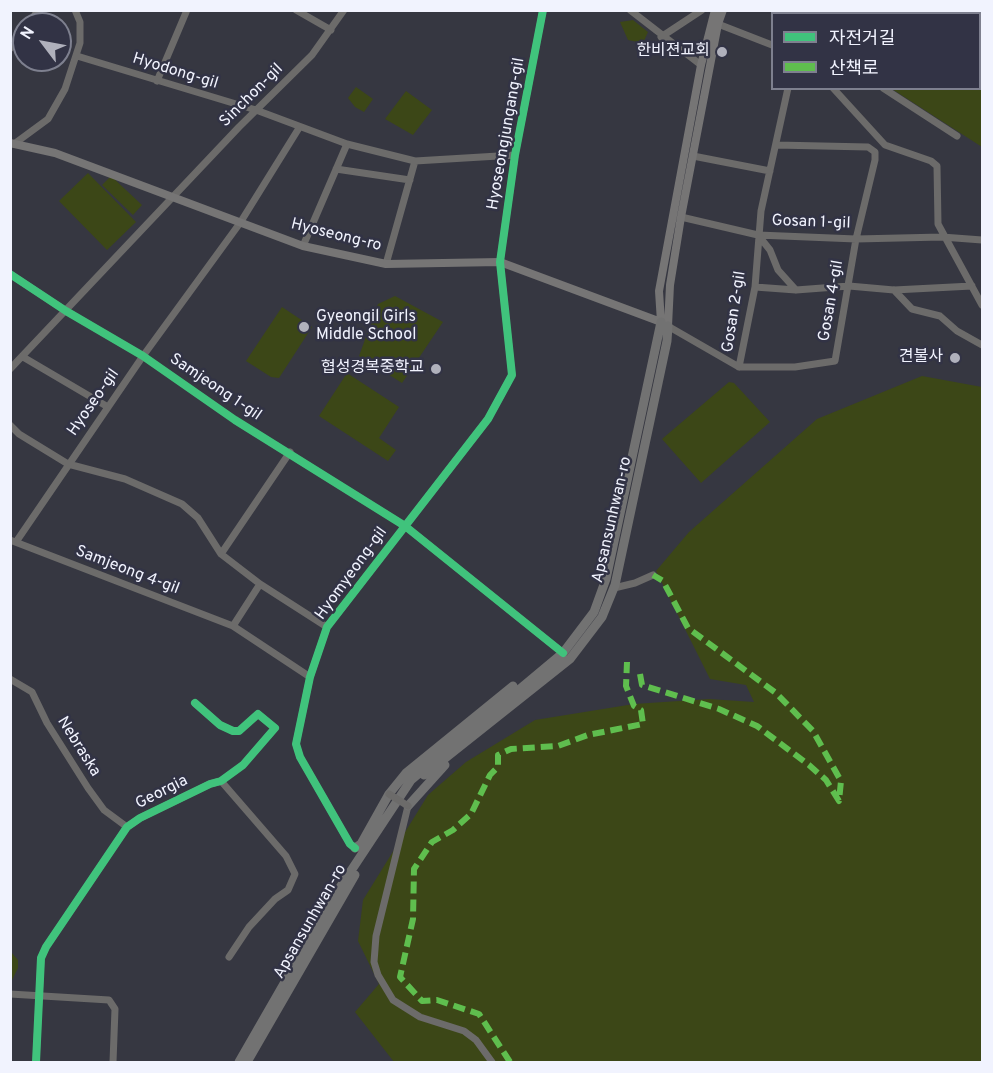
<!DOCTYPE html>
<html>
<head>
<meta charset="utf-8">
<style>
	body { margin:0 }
	#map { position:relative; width:993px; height:1073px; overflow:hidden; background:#363741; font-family:Overpass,"Noto Sans KR",sans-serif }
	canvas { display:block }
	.frame { position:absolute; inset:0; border:12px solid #f1f3fe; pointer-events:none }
	.legend { position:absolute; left:771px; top:12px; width:210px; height:78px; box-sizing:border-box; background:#323345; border:2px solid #7e808f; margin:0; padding:8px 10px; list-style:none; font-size:18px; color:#f1f3fe }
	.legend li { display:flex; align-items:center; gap:12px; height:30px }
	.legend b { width:30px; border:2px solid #7e808f }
	.north { position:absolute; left:12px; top:12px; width:60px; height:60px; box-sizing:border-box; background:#323345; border:2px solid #7e808f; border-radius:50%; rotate:302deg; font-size:16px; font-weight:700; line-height:24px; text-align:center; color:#f1f3fe }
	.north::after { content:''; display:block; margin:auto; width:21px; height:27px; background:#b0b1bc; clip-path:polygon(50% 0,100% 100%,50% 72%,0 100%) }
</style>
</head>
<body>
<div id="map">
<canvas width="993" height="1073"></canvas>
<div class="frame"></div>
<ul class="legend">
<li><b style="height:8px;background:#40c37c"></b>자전거길</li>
<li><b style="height:8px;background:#5fbe4e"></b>산책로</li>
</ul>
<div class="north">N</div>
</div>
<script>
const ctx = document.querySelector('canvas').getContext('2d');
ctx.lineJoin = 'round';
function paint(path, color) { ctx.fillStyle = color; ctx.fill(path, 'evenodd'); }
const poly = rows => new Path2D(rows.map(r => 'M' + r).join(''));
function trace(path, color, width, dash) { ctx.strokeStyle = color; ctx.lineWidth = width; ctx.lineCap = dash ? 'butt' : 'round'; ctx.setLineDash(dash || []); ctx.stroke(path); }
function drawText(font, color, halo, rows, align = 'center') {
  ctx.font = font + ' Overpass,"Noto Sans KR",sans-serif'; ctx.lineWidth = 5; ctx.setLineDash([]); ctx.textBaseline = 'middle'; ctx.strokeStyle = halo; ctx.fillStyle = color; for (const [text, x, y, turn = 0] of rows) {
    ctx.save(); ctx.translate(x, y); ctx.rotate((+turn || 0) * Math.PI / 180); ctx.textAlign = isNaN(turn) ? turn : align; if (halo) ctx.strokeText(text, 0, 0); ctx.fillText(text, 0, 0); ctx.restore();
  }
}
const green = poly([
	[633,20,648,32,643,43,628,40,620,22],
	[980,78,982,78,982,147,892,89,980,88],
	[356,87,373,99,364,112,355,107,348,98],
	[406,91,432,110,413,135,385,119],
	[88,173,136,222,107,250,59,201],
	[111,176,142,205,133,215,102,185],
	[395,296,443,322,402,383,359,356,378,304],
	[282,307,312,327,279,378,271,377,246,361],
	[347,373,399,407,379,438,396,450,388,461,319,416],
	[922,376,982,387,982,1062,394,1062,355,1012,379,984,358,941,363,900,428,795,466,762,535,720,634,704,709,699,754,702,746,685,710,679,656,571,689,532,817,419],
	[729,382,734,383,770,422,701,483,662,439],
	[11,952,18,960,18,968,11,982]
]);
const water = poly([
	[929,11,982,11,982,32,980,31,980,14,937,13]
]);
const minor = poly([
	[296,10,331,30],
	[630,10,701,65],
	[801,10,802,14],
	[718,24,772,45],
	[661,37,702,10],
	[77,56,256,110,347,144,415,161,515,155],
	[157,81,187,10],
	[833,88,885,145,931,161,937,166,938,224,982,305],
	[883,88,957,136],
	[14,144,48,119,65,89,80,43,80,22,75,10],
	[693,156,770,171],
	[336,169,410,180],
	[681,217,758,235,856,239,942,237,982,240],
	[758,235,770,250,778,270,796,290],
	[303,246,347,144],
	[386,264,415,161],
	[10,274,66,311,143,356,235,420,405,526,563,653],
	[755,287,796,290,849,286,894,290,972,286],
	[894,290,912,309,940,316,957,331,982,345],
	[666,325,739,367],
	[23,357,108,407],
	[739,367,795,367,835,361,856,239,875,160,875,152,868,147,776,145],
	[739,367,755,287,761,211,788,88],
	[10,369,239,127,312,55,344,10],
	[10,425,19,434,68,464,125,479,182,504,198,518,221,554,260,584,327,627],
	[10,540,233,626,310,677],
	[16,542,143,356,240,223,299,128],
	[221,554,290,452],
	[614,588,635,583,653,575],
	[233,626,260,584],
	[10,679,32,692,47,723,88,788,104,810,127,827],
	[221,781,286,856,295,874,288,890,275,899,249,927,229,957],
	[408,806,376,936,374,962,378,975,393,1000,420,1017,464,1031,476,1040,492,1062],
	[355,848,350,844,300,757,296,744,310,677,327,627,488,419,512,375,500,262,515,155,543,10],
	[10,994,109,1000,115,1009,113,1062],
	[36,1062,41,958,46,947,127,827,140,818,210,784,221,781,243,765,275,728,258,714,239,731,233,731,220,725,195,703]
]);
const major = poly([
	[29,24,39,10],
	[10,48,24,30],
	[10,143,55,153,303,246,386,264,500,262,661,322,659,291,701,65,715,10],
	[668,326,670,285,681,217,718,24,723,10]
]);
const highway = poly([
	[885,10,891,14],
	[897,10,904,14],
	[980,46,982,47],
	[980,53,982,54],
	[980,69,982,70],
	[424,775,570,659,602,617,615,585,667,341,668,326],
	[408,806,445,765],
	[355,848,361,844,389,794,406,773,513,686],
	[239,1062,335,895,411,780,563,653,594,612,606,579,661,322],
	[247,1062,355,875]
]);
const minorBridge = poly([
	[389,794,408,806]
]);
const quiet = poly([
	[640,674,642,685,719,709,757,726,809,765,826,780,839,801,841,781,813,731,776,693,688,628,663,581,653,575],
	[510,1062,479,1014,437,1000,422,1001,400,977,413,919,414,869,432,842,453,830,471,814,490,775,498,767,498,755,511,749,558,746,588,735,643,724,641,710,634,706,626,686,627,662]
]);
const cycleway = poly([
	[10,274,66,311,143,356,235,420,405,526,563,653],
	[355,848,350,844,300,757,296,744,310,677,327,627,488,419,512,375,500,262,515,155,543,10],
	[36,1062,41,958,46,947,127,827,140,818,210,784,221,781,243,765,275,728,258,714,239,731,233,731,220,725,195,703]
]);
const markers = [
	[722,52,6,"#b0b1bc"],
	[304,327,6,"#b0b1bc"],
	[955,358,6,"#b0b1bc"],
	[436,369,6,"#b0b1bc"]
];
const poiNames = [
	["한비젼교회",710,52],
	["Gyeongil Girls",316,318,"left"],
	["Middle School",316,336,"left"],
	["견불사",943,358],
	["협성경복중학교",424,369]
];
const streetNames = [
	["Hyodong-gil",175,72,17],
	["Sinchon-gil",252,96,-45],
	["Hyoseongjungang-gil",507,134,-80],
	["Gosan 1-gil",811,223,2],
	["Hyoseong-ro",336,236,14],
	["Gosan 4-gil",832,301,-80],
	["Gosan 2-gil",735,312,-81],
	["Samjeong 1-gil",215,388,34],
	["Hyoseo-gil",94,403,-55],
	["Apsansunhwan-ro",613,520,-77],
	["Samjeong 4-gil",127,571,21],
	["Hyomyeong-gil",352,574,-54],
	["Nebraska",78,747,58],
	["Georgia",162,793,-27],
	["Apsansunhwan-ro",311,922,-60]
];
paint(green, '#3c4717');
paint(water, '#05292d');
trace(minor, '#6c6b6a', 7);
trace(major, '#767575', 8);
trace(highway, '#727272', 9);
trace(minorBridge, '#6c6b6a', 7);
trace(quiet, '#5fbe4e', 6, [12, 6]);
trace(cycleway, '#40c37c', 8);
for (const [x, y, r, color] of markers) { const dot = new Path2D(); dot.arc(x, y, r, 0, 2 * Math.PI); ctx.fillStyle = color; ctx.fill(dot); trace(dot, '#323345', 2); }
drawText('16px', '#f1f3fe', '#323345', poiNames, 'right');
drawText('16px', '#f1f3fe', '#323345', streetNames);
</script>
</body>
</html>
